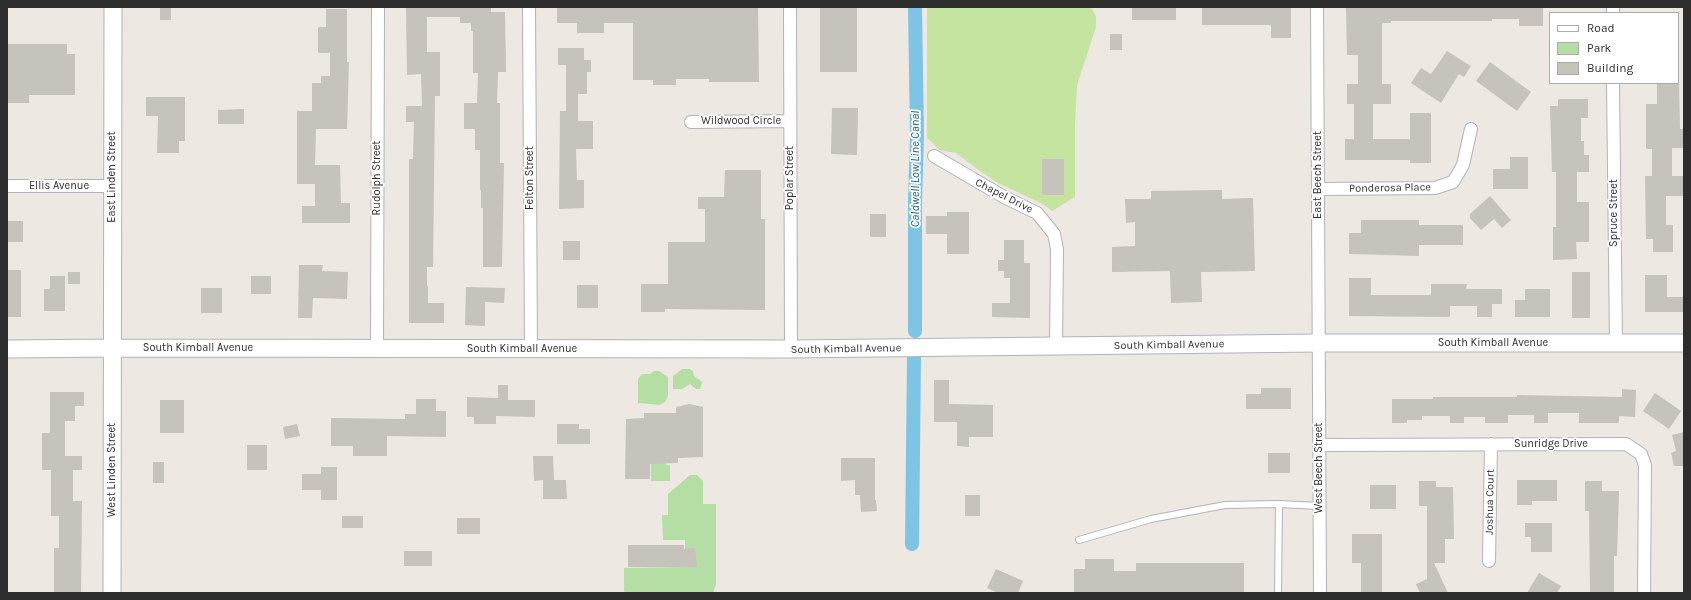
<!DOCTYPE html>
<html>
<head>
<meta charset="utf-8">
<style>
	body { margin:0 }
	#map { position:relative; width:1691px; height:600px; overflow:hidden; background:#ede8e1; font-family:Karla,sans-serif }
	canvas { display:block }
	.frame { position:absolute; inset:0; border:8px solid #2d2d2d; pointer-events:none }
	.legend { position:absolute; left:1549px; top:12px; width:130px; height:72px; box-sizing:border-box; background:#fff; border:1px solid #ababab; margin:0; padding:5px 7px; list-style:none; font-size:12px; color:#2d2d2d }
	.legend li { display:flex; align-items:center; gap:8px; height:20px }
	.legend b { width:20px; border:1px solid #ababab }
</style>
</head>
<body>
<div id="map">
<canvas width="1691" height="600"></canvas>
<div class="frame"></div>
<ul class="legend">
<li><b style="height:5px;background:#fff"></b>Road</li>
<li><b style="height:11px;background:#b4dea3"></b>Park</li>
<li><b style="height:11px;background:#c6c2bc"></b>Building</li>
</ul>
</div>
<script>
const ctx = document.querySelector('canvas').getContext('2d');
ctx.lineJoin = 'round';
function paint(path, color) { ctx.fillStyle = color; ctx.fill(path, 'evenodd'); }
const poly = rows => new Path2D(rows.map(r => 'M' + r).join(''));
function trace(path, color, width, dash) { ctx.strokeStyle = color; ctx.lineWidth = width; ctx.lineCap = dash ? 'butt' : 'round'; ctx.setLineDash(dash || []); ctx.stroke(path); }
function drawText(font, color, halo, rows, align = 'center') {
  ctx.font = font + ' Karla,sans-serif'; ctx.lineWidth = 3.5; ctx.setLineDash([]); ctx.textBaseline = 'middle'; ctx.strokeStyle = halo; ctx.fillStyle = color; for (const [text, x, y, turn = 0] of rows) {
    ctx.save(); ctx.translate(x, y); ctx.rotate((+turn || 0) * Math.PI / 180); ctx.textAlign = isNaN(turn) ? turn : align; if (halo) ctx.strokeText(text, 0, 0); ctx.fillText(text, 0, 0); ctx.restore();
  }
}
const green = poly([
	[682,369,690,369,693,371,694,376,702,382,700,389,696,389,690,384,682,389,673,389,673,376],
	[654,371,659,371,668,377,668,396,665,402,660,405,638,403,638,379,642,374,650,374],
	[665,460,665,464,670,466,670,481,651,481,651,463],
	[690,475,697,475,703,481,703,504,716,504,716,584,713,593,626,593,624,591,624,568,685,567,685,540,663,540,662,515,668,515,668,494]
]);
const pitch = poly([
	[927,7,1088,7,1092,9,1096,17,1096,27,1077,85,1075,124,1075,197,1052,211,1043,204,998,183,980,171,956,153,939,150,933,143,927,138]
]);
const canal = poly([
	[915,331,915,203,917,134,915,7],
	[912,544,914,358]
]);
const building = poly([
	[160,7,171,7,171,20,160,20],
	[406,7,491,7,491,12,505,12,506,72,498,72,497,103,500,103,500,163,504,163,502,267,483,267,483,208,481,208,481,190,480,190,480,150,475,150,475,129,464,129,464,103,477,103,478,73,473,73,473,31,471,31,471,23,460,23,460,17,427,17,427,52,440,52,440,96,435,96,433,267,427,267,427,286,428,286,428,303,444,303,444,323,409,323,409,159,413,159,414,122,406,122,406,106,422,106,421,74,407,75],
	[557,7,758,7,759,82,709,82,709,79,676,79,676,85,653,85,653,80,633,80,633,23,604,23,604,33,577,33,577,23,557,23],
	[820,7,857,7,857,72,820,72],
	[1132,7,1176,7,1176,20,1132,20],
	[1202,7,1291,7,1291,38,1271,38,1271,25,1202,25],
	[1346,7,1543,7,1543,26,1519,26,1519,19,1492,19,1492,21,1391,21,1391,23,1382,23,1382,84,1391,84,1391,104,1373,104,1373,139,1410,139,1410,113,1431,113,1431,163,1410,163,1410,160,1345,160,1345,139,1354,139,1354,104,1347,104,1347,84,1358,84,1358,55,1347,55],
	[326,9,347,9,347,62,349,62,347,129,316,129,315,165,340,165,341,203,350,203,350,223,302,223,302,206,315,206,315,184,297,184,297,111,312,111,312,83,321,83,321,76,330,76,330,53,318,53,318,27,326,27],
	[1110,34,1122,34,1122,50,1110,50],
	[7,44,67,44,67,54,75,54,75,95,29,95,29,103,7,103],
	[558,48,584,48,584,60,591,60,591,72,587,72,587,94,578,94,578,121,593,121,593,149,576,149,577,180,584,180,584,208,559,209,560,111,566,111,566,65,558,65],
	[1447,51,1471,66,1464,77,1459,74,1441,103,1411,83,1421,68,1431,74],
	[1490,62,1531,92,1517,111,1476,81],
	[1679,83,1680,129,1683,129,1683,148,1672,148,1672,176,1684,176,1684,196,1666,196,1666,225,1673,225,1673,252,1653,252,1653,239,1646,239,1645,176,1652,176,1652,149,1646,149,1646,104,1657,104,1657,84],
	[146,97,185,97,185,141,179,141,179,153,157,153,158,116,146,116],
	[1558,99,1588,99,1588,118,1581,118,1581,141,1584,141,1584,155,1589,155,1589,172,1577,172,1577,202,1589,202,1589,242,1576,242,1577,259,1553,260,1553,227,1556,227,1556,172,1552,172,1550,106,1558,106],
	[832,108,858,108,857,155,831,154],
	[244,109,244,124,218,124,218,110],
	[1510,157,1528,157,1528,189,1493,189,1493,169,1510,169],
	[1042,159,1064,159,1064,195,1042,195],
	[725,170,761,170,761,219,765,219,765,310,665,309,665,312,641,312,641,284,668,284,668,242,705,242,705,209,698,209,698,197,724,197],
	[1222,190,1222,199,1253,198,1255,271,1201,272,1202,302,1171,303,1170,271,1112,272,1112,247,1135,246,1135,222,1126,223,1125,199,1151,199,1151,191],
	[1490,196,1511,220,1502,228,1494,219,1481,230,1470,218,1470,214],
	[947,212,969,212,969,254,947,254,947,234,926,234,926,216,947,216],
	[870,214,886,214,886,237,870,237],
	[1361,220,1419,220,1419,225,1463,225,1463,245,1419,245,1419,256,1349,254,1349,233,1361,233],
	[7,221,23,221,23,242,7,242],
	[1004,240,1024,240,1024,263,1030,263,1030,318,992,317,992,303,1010,303,1010,278,1004,278,1004,271,998,271,998,260,1004,260],
	[563,241,580,241,580,260,563,260],
	[299,265,323,265,322,271,348,272,347,299,313,298,312,318,298,318],
	[7,270,21,270,21,317,7,317],
	[68,272,80,272,80,284,68,284],
	[1572,272,1590,272,1590,318,1572,318],
	[1645,275,1667,275,1667,297,1684,297,1684,312,1645,312],
	[50,276,65,276,65,311,44,311,44,289,50,289],
	[251,276,271,276,271,294,251,294],
	[1349,278,1371,278,1371,295,1431,295,1431,284,1467,284,1466,289,1502,289,1502,304,1492,304,1492,317,1477,317,1477,306,1450,306,1450,317,1349,316],
	[577,285,598,285,598,308,577,308],
	[466,287,505,288,504,303,485,302,485,326,465,325],
	[201,288,222,288,222,313,201,313],
	[1525,289,1550,289,1550,317,1515,317,1515,300,1525,300],
	[934,380,949,380,949,404,993,405,993,437,969,437,969,447,957,446,957,422,934,422],
	[498,385,508,385,508,400,535,400,535,417,496,416,496,424,474,424,474,417,467,417,467,397,498,398],
	[1261,388,1291,388,1291,409,1246,409,1246,394,1261,394],
	[1622,389,1636,390,1635,417,1619,416,1619,423,1579,423,1579,413,1548,413,1548,423,1534,423,1534,415,1508,415,1508,423,1485,423,1485,417,1464,417,1464,423,1450,423,1450,416,1422,416,1422,420,1407,420,1407,423,1392,423,1392,399,1433,399,1433,397,1517,397,1517,395,1622,397],
	[50,392,84,392,84,406,75,406,75,421,65,421,65,456,82,456,82,470,73,470,73,501,82,501,81,593,54,593,54,548,59,548,59,516,51,516,51,470,42,470,42,433,50,433],
	[1655,393,1681,411,1669,429,1643,411],
	[416,399,436,399,436,411,446,411,446,437,387,436,387,456,353,456,353,446,331,446,331,418,405,419,405,414,416,414],
	[160,400,184,400,184,433,160,433],
	[689,404,703,407,703,457,678,458,678,463,650,464,650,479,625,479,626,419,644,418,644,413,676,413,676,407],
	[297,424,300,436,285,439,283,427],
	[557,424,579,424,579,429,590,429,590,444,557,444],
	[1684,432,1684,466,1674,466,1671,453,1676,451,1672,435],
	[247,445,267,445,267,470,247,470],
	[1268,453,1290,453,1290,473,1268,473],
	[533,456,553,456,554,480,566,480,567,499,543,499,543,480,534,481],
	[841,458,875,458,875,500,876,500,877,511,861,512,860,495,855,495,855,480,841,481],
	[153,462,164,462,164,483,153,483],
	[321,467,337,467,337,500,321,500,321,490,302,490,302,474,321,474],
	[1517,480,1557,480,1557,501,1532,501,1532,505,1517,505],
	[1419,481,1436,481,1436,487,1453,487,1454,539,1445,539,1445,563,1434,563,1448,593,1420,593,1416,584,1427,579,1427,506,1419,506],
	[1585,481,1602,481,1602,491,1619,491,1617,556,1614,556,1614,593,1590,593,1589,511,1585,511],
	[1370,485,1396,485,1396,509,1370,509],
	[965,495,980,495,980,516,965,516],
	[342,516,363,516,363,528,342,528],
	[457,518,480,518,480,534,457,534],
	[1525,523,1552,523,1552,552,1531,552,1531,537,1525,537],
	[1352,534,1382,534,1382,593,1361,593,1361,563,1352,563],
	[628,545,684,545,684,549,695,548,697,567,628,567],
	[404,551,432,551,432,566,404,566],
	[1085,559,1114,559,1114,571,1136,571,1136,563,1244,563,1244,593,1074,593,1074,569,1085,569],
	[996,569,1023,581,1018,593,998,593,987,588],
	[1539,573,1561,586,1557,593,1527,593]
]);
const lane = poly([
	[1079,540,1151,519,1225,505,1279,504,1319,506],
	[1278,593,1279,504]
]);
const street = poly([
	[529,7,531,349],
	[790,7,791,349],
	[1317,7,1320,593],
	[1613,7,1613,13],
	[1613,83,1616,344],
	[691,122,790,121],
	[934,156,1004,197,1037,213,1054,234,1057,249,1056,346],
	[7,186,112,186],
	[1318,189,1435,188,1453,182,1463,165,1471,129],
	[377,348,378,7],
	[1319,445,1626,444,1641,454,1645,465,1644,593],
	[1489,561,1491,444]
]);
const secondary = poly([
	[7,349,112,348,791,349,1319,343,1684,343],
	[112,593,113,7]
]);
const streetNames = [
	["Wildwood Circle",741,121],
	["East Beech Street",1318,175,-90],
	["East Linden Street",112,177,-90],
	["Rudolph Street",377,178,-90],
	["Felton Street",530,178,-90],
	["Poplar Street",790,178,-90],
	["Ellis Avenue",59,186],
	["Ponderosa Place",1390,188,-1],
	["Chapel Drive",1004,196,27],
	["Spruce Street",1614,213,-90],
	["South Kimball Avenue",1493,343],
	["South Kimball Avenue",1169,345,-1],
	["South Kimball Avenue",198,348],
	["South Kimball Avenue",522,349],
	["South Kimball Avenue",846,349,-1],
	["Sunridge Drive",1551,444],
	["West Beech Street",1319,468,-90],
	["West Linden Street",112,470,-90],
	["Joshua Court",1490,502,-89]
];
const waterNames = [
	["Caldwell Low Line Canal",916,169,-90]
];
paint(green, '#b4dea3');
paint(pitch, '#c4e4a0');
trace(canal, '#7ec4e5', 14);
paint(building, '#c6c2bc');
trace(lane, '#b1b2bc', 8);
trace(street, '#b1b2bc', 14);
trace(secondary, '#b1b2bc', 19);
trace(lane, '#fff', 6);
trace(street, '#fff', 12);
trace(secondary, '#fff', 17);
drawText('11px', '#2d2d2d', '#fff', streetNames);
drawText('italic 12px', '#1a6494', '#fff', waterNames);
</script>
</body>
</html>
